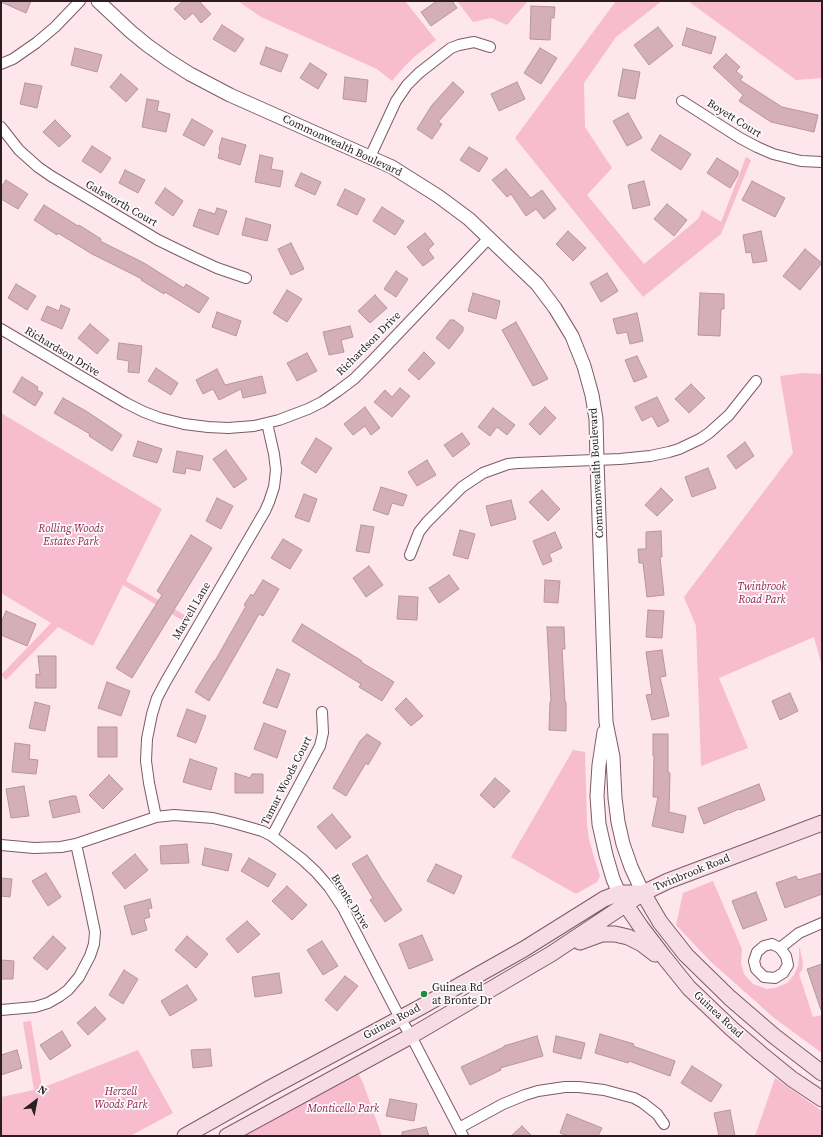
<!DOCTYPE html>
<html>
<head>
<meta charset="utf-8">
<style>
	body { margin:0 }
	#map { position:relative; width:823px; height:1137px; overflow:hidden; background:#fee6ed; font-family:"Source Serif 4",serif }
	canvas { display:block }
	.frame { position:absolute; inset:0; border:2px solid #2b1d22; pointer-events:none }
	.north { position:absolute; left:16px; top:1081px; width:40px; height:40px; -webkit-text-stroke:3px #fbfbfb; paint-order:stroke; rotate:32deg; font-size:11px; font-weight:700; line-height:16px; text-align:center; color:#2b1d22 }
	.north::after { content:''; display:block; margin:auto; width:14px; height:18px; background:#2b1d22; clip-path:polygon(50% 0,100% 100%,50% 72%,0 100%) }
</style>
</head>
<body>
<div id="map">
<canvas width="823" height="1137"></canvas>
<div class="frame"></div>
<div class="north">N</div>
</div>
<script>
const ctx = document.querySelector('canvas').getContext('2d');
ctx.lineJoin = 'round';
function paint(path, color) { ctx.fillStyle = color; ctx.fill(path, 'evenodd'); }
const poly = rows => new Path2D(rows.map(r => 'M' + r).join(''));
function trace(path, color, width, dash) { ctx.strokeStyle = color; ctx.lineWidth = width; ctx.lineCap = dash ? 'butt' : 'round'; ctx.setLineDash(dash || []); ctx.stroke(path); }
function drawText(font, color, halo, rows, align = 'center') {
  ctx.font = font + ' "Source Serif 4",serif'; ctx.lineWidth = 3.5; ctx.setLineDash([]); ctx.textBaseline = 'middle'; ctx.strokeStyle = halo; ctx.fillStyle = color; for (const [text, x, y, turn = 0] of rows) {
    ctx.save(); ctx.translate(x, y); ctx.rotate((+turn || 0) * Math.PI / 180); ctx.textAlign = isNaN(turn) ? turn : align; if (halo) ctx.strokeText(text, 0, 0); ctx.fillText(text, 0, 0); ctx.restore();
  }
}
const green = poly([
	[238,1,405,1,436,40,414,57,404,67,392,81,377,69,261,17],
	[457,1,528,1,507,25,491,18,473,22],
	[616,1,662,1,616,37,584,83,585,127,612,168,587,195,644,264,698,219,702,210,721,222,746,157,751,160,721,234,643,297,515,138],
	[688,1,822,1,822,78,796,80],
	[804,373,822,374,822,666,814,637,719,678,748,748,701,766,696,626,684,597,793,453,780,376],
	[1,413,162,509,126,581,188,617,185,622,123,585,93,646,58,627,6,680,1,675,51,623,1,593],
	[573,750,585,752,587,824,589,839,593,854,600,876,597,882,576,894,511,857],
	[713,881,742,949,741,963,744,974,753,984,767,989,775,988,787,983,794,975,798,966,799,959,799,947,800,949,803,963,802,970,799,974,813,1017,822,1015,822,1053,774,1018,754,1000,710,961,676,925,683,893],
	[31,1021,42,1088,138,1050,173,1113,130,1136,1,1136,1,1097,34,1090,23,1022],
	[357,1071,363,1083,382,1136,241,1136],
	[775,1078,822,1111,822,1136,755,1136]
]);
const building = poly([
	[1,1,31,1,26,13,1,2,1,1],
	[183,1,199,1,211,14,201,23,193,13,185,20,174,9,183,1],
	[437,1,452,1,457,8,431,26,421,12,437,1],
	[531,6,555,7,554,18,551,18,550,40,530,39,531,6],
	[222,25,244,39,235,52,213,39,222,25],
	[658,27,673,46,649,65,634,45,658,27],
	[687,28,716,37,711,54,682,45,687,28],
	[266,47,288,55,281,72,260,64,266,47],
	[75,48,102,55,97,72,71,65,75,48],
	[540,48,557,58,541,84,524,73,540,48],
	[726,54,740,67,736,71,743,77,740,80,782,107,818,115,814,132,771,122,739,101,743,95,713,67,726,54],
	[310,63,327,74,318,89,300,78,310,63],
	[623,69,640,72,635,99,618,96,623,69],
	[121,74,138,89,126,102,110,87,121,74],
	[345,77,368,80,366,102,343,99,345,77],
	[453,82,464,92,438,122,442,124,432,139,417,129,432,105,453,82],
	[517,82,525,99,499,111,491,94,517,82],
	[25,83,42,86,37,108,20,104,25,83],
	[147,99,159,101,157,111,170,114,166,132,142,127,147,99],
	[628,113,642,138,627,146,613,121,628,113],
	[192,119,213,131,204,146,183,135,192,119],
	[55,120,71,136,59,147,43,132,55,120],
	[660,135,691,154,681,170,651,150,660,135],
	[222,138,246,145,240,165,218,158,220,150,219,149,222,138],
	[92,146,111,158,101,173,82,161,92,146],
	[469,147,488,158,479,172,460,160,469,147],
	[260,155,273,158,271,169,283,171,280,187,255,182,260,155],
	[717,158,738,171,738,175,730,188,707,173,717,158],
	[506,169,531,198,542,190,556,209,544,219,536,209,526,216,511,194,507,197,492,180,506,169],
	[125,170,145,180,138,193,119,183,125,170],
	[301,173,321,182,315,195,295,186,301,173],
	[6,180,28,194,18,209,1,199,1,188,6,180],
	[644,181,650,205,633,209,628,185,644,181],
	[752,181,785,198,775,217,742,200,752,181],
	[165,188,183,201,173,216,155,203,165,188],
	[345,189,365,199,357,215,337,205,345,189],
	[667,204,687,220,674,236,654,219,667,204],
	[44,205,78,226,79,225,101,239,100,241,144,263,184,288,186,284,209,298,199,313,165,292,164,294,141,280,142,279,92,254,58,233,57,235,34,220,44,205],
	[382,207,404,221,395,235,373,221,382,207],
	[217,208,227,211,218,235,193,226,199,209,215,214,217,208],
	[246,218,271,225,267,241,242,235,246,218],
	[568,231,586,248,573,261,556,244,568,231],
	[761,231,767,261,753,263,751,252,746,253,743,235,761,231],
	[425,233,434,244,428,250,434,258,423,266,407,247,425,233],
	[291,243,304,269,291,275,278,249,291,243],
	[805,249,822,263,800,290,783,276,805,249],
	[396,271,408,279,396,297,384,289,396,271],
	[607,273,618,291,601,302,590,283,607,273],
	[16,284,36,296,27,310,8,298,16,284],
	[287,290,302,299,287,322,273,313,287,290],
	[473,293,500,301,496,319,468,311,473,293],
	[700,293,724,294,724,309,721,309,720,336,698,335,700,293],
	[375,295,387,308,370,323,358,311,375,295],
	[61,305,70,309,62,329,41,320,47,306,59,311,61,305],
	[217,312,241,321,236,336,212,327,217,312],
	[637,313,643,341,630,344,627,332,617,334,613,319,637,313],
	[450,320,454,320,463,327,463,331,449,349,436,338,450,320],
	[516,322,548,379,533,386,502,330,516,322],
	[90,324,109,340,97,354,78,338,90,324],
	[350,326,353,337,341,340,344,352,329,355,323,332,350,326],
	[119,343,142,346,139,373,128,372,129,361,117,359,119,343],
	[424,352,435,363,419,380,408,370,424,352],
	[307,353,317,371,297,381,287,363,307,353],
	[637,356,647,377,634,382,625,360,637,356],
	[156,368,178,383,171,395,148,381,156,368],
	[217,369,225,385,262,376,266,393,243,398,241,389,219,400,213,389,203,394,196,380,217,369],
	[22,377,38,387,37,390,43,393,35,406,13,392,22,377],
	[691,384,705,398,689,413,675,399,691,384],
	[400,388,410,396,392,417,374,402,385,390,392,397,400,388],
	[657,397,669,421,658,427,652,416,642,421,635,407,657,397],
	[63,398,86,411,122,435,112,451,89,436,90,434,54,413,63,398],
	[365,407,380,428,371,435,365,426,353,435,344,424,365,407],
	[545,407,556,418,540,435,529,424,545,407],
	[493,408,515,425,507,435,497,427,490,436,478,427,493,408],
	[462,433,470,444,453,457,444,445,462,433],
	[316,438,332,448,316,473,301,463,316,438],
	[138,441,162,449,157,463,133,456,138,441],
	[745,442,754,456,736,469,727,456,745,442],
	[226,450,247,479,234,488,213,459,226,450],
	[177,451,203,456,200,471,186,468,185,474,173,472,177,451],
	[427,460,436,475,417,486,408,472,427,460],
	[708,468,716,488,692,497,685,477,708,468],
	[381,487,407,495,403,506,392,503,388,515,373,510,381,487],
	[661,488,673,500,657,516,645,505,661,488],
	[542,490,560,509,548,521,529,502,542,490],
	[304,494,317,499,309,522,295,517,304,494],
	[217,498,233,506,221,529,206,521,217,498],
	[511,500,516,519,491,526,486,506,511,500],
	[361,525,374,527,369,553,356,551,361,525],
	[460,530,475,534,468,559,453,555,460,530],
	[661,531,662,557,660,557,664,595,647,597,643,563,639,563,638,549,646,549,646,532,661,531],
	[555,532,562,548,549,554,552,561,543,565,533,541,555,532],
	[191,535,212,548,132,678,116,668,162,595,157,591,191,535],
	[283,539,302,550,290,569,271,558,283,539],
	[369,566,383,585,366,597,353,578,369,566],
	[449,575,459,589,439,603,429,588,449,575],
	[263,580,279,589,263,616,259,614,209,701,195,692,214,661,215,661,246,606,244,605,251,594,253,596,263,580],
	[545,580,560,581,558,603,544,602,545,580],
	[399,596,418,597,417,620,397,619,399,596],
	[648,610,664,611,662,638,646,637,648,610],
	[6,611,36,624,27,646,1,635,1,623,6,611],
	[302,624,362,661,361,662,394,682,382,701,359,687,361,684,292,641,302,624],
	[547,627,564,627,565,649,562,649,565,702,566,702,566,731,549,730,550,702,551,702,547,627],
	[662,650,666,676,660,677,669,716,652,720,646,695,652,694,646,652,662,650],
	[38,656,56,656,56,688,36,688,36,674,40,675,38,656],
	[277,669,290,674,277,708,263,703,277,669],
	[107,682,130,691,121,716,98,708,107,682],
	[790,693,798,711,780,720,772,701,790,693],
	[406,698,423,716,411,726,395,709,406,698],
	[35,702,50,706,45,731,29,728,35,702],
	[187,709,206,716,196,743,177,736,187,709],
	[264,723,286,731,277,758,254,749,264,723],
	[98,727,117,727,117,757,98,757,98,727],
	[367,734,381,743,368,765,366,763,346,796,333,788,360,741,367,734],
	[653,734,668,734,668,772,670,773,669,812,686,816,683,833,652,826,658,797,653,797,654,756,653,756,653,734],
	[15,743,30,745,29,759,38,760,36,774,12,772,15,743],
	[190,759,217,768,211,790,183,782,190,759],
	[235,773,250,778,252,774,263,774,263,793,235,793,235,773],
	[109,775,123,789,103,809,89,795,109,775],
	[495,778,510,791,494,808,480,795,495,778],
	[759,784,765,800,740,810,739,809,704,824,698,808,759,784],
	[24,786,29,816,11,818,6,789,24,786],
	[72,796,76,796,80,812,53,818,49,801,72,796],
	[332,814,351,837,336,849,317,827,332,814],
	[187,844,189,863,161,864,160,846,187,844],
	[205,848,232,854,228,871,202,865,205,848],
	[135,854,148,870,125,889,112,873,135,854],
	[367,855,381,878,402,910,385,922,370,900,373,898,352,864,367,855],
	[249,858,276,874,268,887,241,871,249,858],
	[436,864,462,876,454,894,427,881,436,864],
	[46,873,61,897,48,906,32,881,46,873],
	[822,873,822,894,785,908,776,883,796,876,798,880,822,873],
	[1,878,12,879,10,897,1,896,1,878],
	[287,886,307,905,292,920,272,901,287,886],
	[756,892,767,920,743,929,732,901,756,892],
	[150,899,152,908,148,909,150,917,144,919,147,930,132,935,124,906,150,899],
	[247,921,260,934,238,953,226,939,247,921],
	[422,935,433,960,409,969,399,944,422,935],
	[53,936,66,948,47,970,33,958,53,936],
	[187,936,208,954,196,968,175,950,187,936],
	[322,941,338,966,323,975,307,950,322,941],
	[1,960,14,961,13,979,1,979,1,960],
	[822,964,822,1010,821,1010,807,969,822,964],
	[124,970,138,979,123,1004,109,995,124,970],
	[279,973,282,993,255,997,252,977,279,973],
	[345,976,358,986,337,1011,325,1000,345,976],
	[187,985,197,1000,170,1016,161,1001,187,985],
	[95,1007,106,1019,88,1035,77,1023,95,1007],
	[62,1031,71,1046,50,1060,40,1045,62,1031],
	[600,1034,634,1044,633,1046,675,1061,670,1076,629,1061,628,1063,595,1053,600,1034],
	[537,1036,543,1056,500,1068,501,1070,470,1085,461,1067,504,1047,504,1046,537,1036],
	[556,1036,585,1043,581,1059,553,1052,556,1036],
	[210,1049,212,1066,193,1068,191,1050,210,1049],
	[17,1050,22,1068,1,1075,1,1055,17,1050],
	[692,1066,722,1085,711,1102,681,1083,692,1066],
	[390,1099,417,1104,414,1121,386,1116,390,1099],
	[730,1110,735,1136,719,1136,714,1113,730,1110],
	[567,1114,602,1128,598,1136,568,1136,560,1133,567,1114],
	[522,1126,532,1136,511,1136,522,1126],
	[426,1127,429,1136,402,1136,402,1132,426,1127]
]);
const minor = poly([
	[1,64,13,59,36,43,55,27,80,1],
	[682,101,740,138,757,147,773,154,801,161,822,162],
	[1,127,19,150,38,167,51,176,158,240,193,257,217,268,246,278],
	[370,157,396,101,407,85,419,73,451,48,459,45,474,42,490,47],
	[1,329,126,403,144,412,160,418,184,424,208,427,228,428,254,426,279,420,308,409,322,402,338,391,354,379,373,360,489,238],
	[410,555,419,532,427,522,462,487,483,473,508,464,518,463,620,459,650,456,669,452,679,449,700,439,709,433,729,415,756,381],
	[156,817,149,783,146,761,147,739,152,714,157,698,166,681,265,511,269,502,274,487,276,470,274,454,267,423],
	[272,836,320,746,323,733,322,712],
	[1,845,34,848,61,847,76,844,156,817,174,815,213,818,234,823,262,831,272,836,302,859,316,872,329,887,343,908,400,1018,411,1036,463,1136],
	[772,944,780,948,786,956,788,965,783,973,775,978,764,977,756,969,754,961,757,952,764,946,772,944],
	[780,948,799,933,822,923],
	[1,1010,35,1007,48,1003,60,996,68,990,79,977,90,956,94,944,95,932,86,889,76,844],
	[459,1128,503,1104,525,1095,538,1091,565,1087,579,1087,604,1090,634,1098,643,1103,657,1114,664,1124]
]);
const tertiary = poly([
	[98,1,130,31,147,45,168,60,190,74,230,95,392,167,438,196,469,219,517,265,537,284,555,308,572,336,584,366,592,395,596,419,597,460,606,722,613,757,615,798,618,822,623,844,631,867,643,893],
	[604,732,599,765,597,796,599,824,606,855,613,879,619,893]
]);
const secondary = poly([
	[643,893,660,922,686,955,730,998,774,1036,822,1073],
	[620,896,641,927,664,957,689,988,732,1029,760,1053,792,1079,822,1099],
	[580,942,602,934,615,934,628,937,642,944,655,954],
	[185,1136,270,1088,421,1007,524,949,604,899,619,893,642,893],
	[227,1136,411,1036,551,954,643,893,668,881,822,823]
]);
const markers = [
	[424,994,4,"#208c44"]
];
const streetNames = [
	["Boyett Court",734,119,32],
	["Commonwealth Boulevard",342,146,25],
	["Galsworth Court",121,204,30],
	["Richardson Drive",369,344,-45],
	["Richardson Drive",62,352,31],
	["Commonwealth Boulevard",597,473,-93],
	["Marvell Lane",192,611,-60],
	["Tamar Woods Court",287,781,-63],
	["Twinbrook Road",692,873,-22],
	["Bronte Drive",350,902,58],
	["Guinea Road",718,1015,43],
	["Guinea Road",392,1022,-28]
];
const parkNames = [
	["Rolling Woods",71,529],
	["Estates Park",71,542],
	["Twinbrook",762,587],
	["Road Park",762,600],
	["Herzell",121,1092],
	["Woods Park",121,1105],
	["Monticello Park",343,1109]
];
const poiNames = [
	["Guinea Rd",432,988],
	["at Bronte Dr",432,1001]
];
paint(green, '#f7bcce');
paint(building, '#d4afb9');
trace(building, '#b9949f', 1);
trace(minor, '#7d5b65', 12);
trace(tertiary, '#7d5b65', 15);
trace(secondary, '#7d5b65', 17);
trace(minor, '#fff', 10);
trace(tertiary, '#fff', 13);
trace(secondary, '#f8dce5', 15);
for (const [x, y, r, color] of markers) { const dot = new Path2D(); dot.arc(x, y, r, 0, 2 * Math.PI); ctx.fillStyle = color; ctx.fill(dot); trace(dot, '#fbfbfb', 1.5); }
drawText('11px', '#2b1d22', '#fbfbfb', streetNames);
drawText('italic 11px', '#932052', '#fbfbfb', parkNames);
drawText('11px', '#2b1d22', '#fbfbfb', poiNames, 'left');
</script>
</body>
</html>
